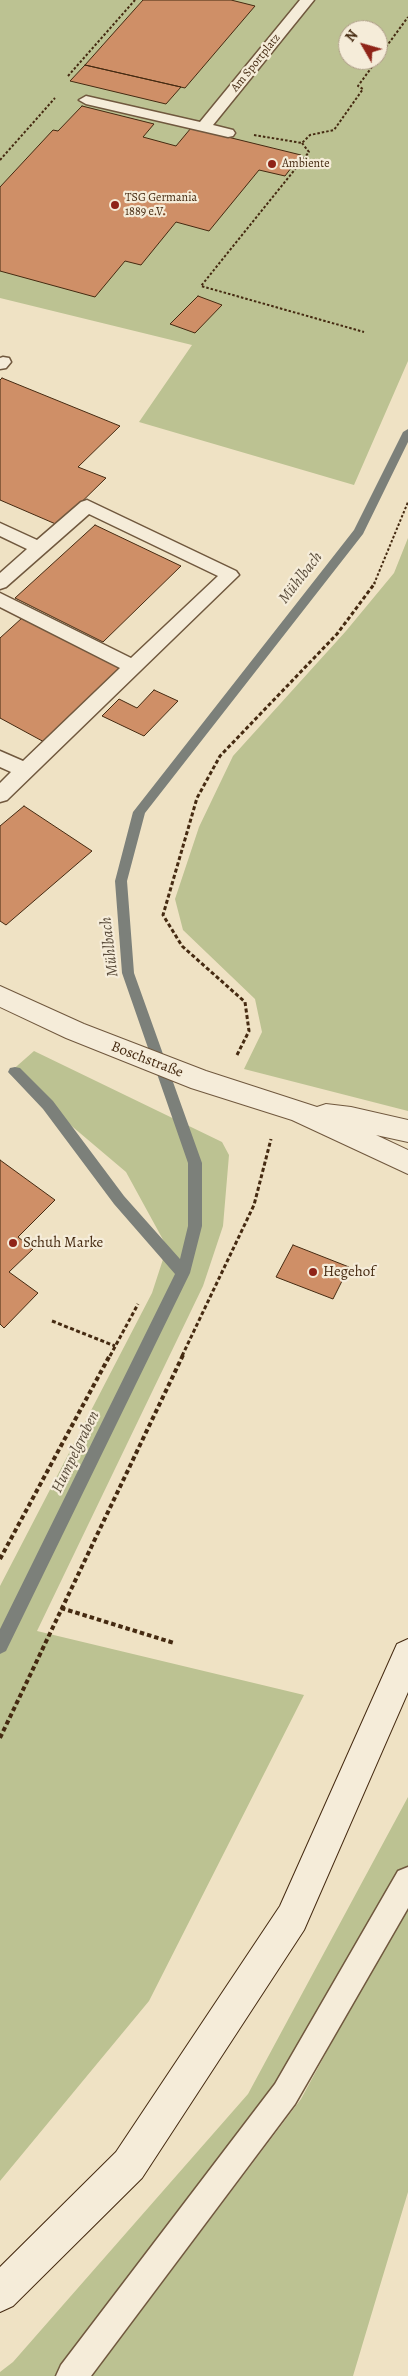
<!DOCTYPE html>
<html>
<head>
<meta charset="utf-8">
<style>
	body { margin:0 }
	#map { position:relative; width:408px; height:2376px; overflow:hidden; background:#efe2c4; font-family:Alegreya,serif }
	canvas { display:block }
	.north { position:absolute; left:338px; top:20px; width:50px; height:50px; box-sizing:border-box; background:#f5ecd9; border:1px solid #af9e89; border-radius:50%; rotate:308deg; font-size:14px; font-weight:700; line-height:20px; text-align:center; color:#452a11 }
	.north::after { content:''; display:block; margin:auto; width:18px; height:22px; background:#8f2418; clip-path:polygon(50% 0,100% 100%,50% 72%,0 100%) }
</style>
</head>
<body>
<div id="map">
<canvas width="408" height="2376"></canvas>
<div class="north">N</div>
</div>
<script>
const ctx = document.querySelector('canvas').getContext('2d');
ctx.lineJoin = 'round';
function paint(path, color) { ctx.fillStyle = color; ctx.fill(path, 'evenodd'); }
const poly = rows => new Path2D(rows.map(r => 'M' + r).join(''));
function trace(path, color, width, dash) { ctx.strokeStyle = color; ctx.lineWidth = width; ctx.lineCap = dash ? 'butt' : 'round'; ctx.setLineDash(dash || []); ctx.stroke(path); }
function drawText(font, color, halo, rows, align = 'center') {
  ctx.font = font + ' Alegreya,serif'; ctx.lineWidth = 4.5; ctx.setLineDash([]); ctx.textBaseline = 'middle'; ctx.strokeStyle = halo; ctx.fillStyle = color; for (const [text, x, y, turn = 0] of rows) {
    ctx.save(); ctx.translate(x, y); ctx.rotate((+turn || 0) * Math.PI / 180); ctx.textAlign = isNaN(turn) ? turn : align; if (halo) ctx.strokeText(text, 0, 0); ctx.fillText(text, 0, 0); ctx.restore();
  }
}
const green = poly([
	[0,0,408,0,408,361,354,485,139,422,192,345,0,298],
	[348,30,378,30,378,60,348,60],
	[408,538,408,1111,244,1069,262,1032,255,999,183,930,175,899,199,827,233,756,346,631,394,573],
	[34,1051,222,1142,229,1155,223,1226,203,1286,37,1631,304,1695,149,2001,0,2181,0,1586,152,1293,167,1247,126,1172,9,1073],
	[408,1797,408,1881,285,2094,72,2376,0,2376,0,2372,13,2362,248,2094],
	[408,1902,408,2192,353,2376,92,2376,301,2099]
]);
const stream = poly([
	[408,429,408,442,363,534,145,813,127,881,134,973,202,1163,202,1226,190,1273,6,1651,0,1654,0,1629,175,1274,114,1204,43,1109,8,1072,10,1068,15,1067,20,1068,53,1101,124,1196,180,1259,188,1226,188,1163,122,973,115,881,133,812,354,530,403,432,408,429]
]);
const building = poly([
	[143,0,231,0,255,6,185,88,85,65,143,0],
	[85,65,181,87,166,104,70,81,85,65],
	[82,106,154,124,143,137,176,146,191,128,301,155,285,176,259,170,209,231,176,222,141,265,125,261,95,297,0,271,0,187,53,130,58,131,82,106],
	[198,296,222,305,195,333,170,324,198,296],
	[2,378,120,426,78,467,106,478,58,525,0,500,0,380,2,378],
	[95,525,181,566,103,642,15,598,95,525],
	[22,618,123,669,46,743,0,718,0,638,22,618],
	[154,690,178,701,144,736,102,716,119,699,137,708,154,690],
	[24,806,92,851,6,925,0,921,0,826,24,806],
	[0,1160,55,1200,18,1237,33,1249,9,1272,38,1293,4,1328,0,1324,0,1160],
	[293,1245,349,1267,333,1299,276,1277,293,1245]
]);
const pathFar2 = poly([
	[378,58,408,17],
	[68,76,135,0],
	[254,135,302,143,310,135,334,130,363,89,358,86,377,60],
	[302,143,309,152,201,286,364,332],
	[0,160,55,98],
	[374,584,408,502]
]);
const pathFar1 = poly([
	[237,1055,249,1031,245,1002,182,946,163,915,197,798,220,756,337,634,375,583],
	[52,1321,115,1346],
	[110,1356,138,1304],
	[182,1356,254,1205,271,1139]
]);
const path = poly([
	[0,1559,110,1355],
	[61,1608,174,1643],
	[0,1738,183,1355]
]);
const lane = poly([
	[300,0,314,0,213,125,233,130,235,133,233,136,228,137,86,104,79,100,86,96,200,122,300,0],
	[3,357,9,358,11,362,6,368,0,369,0,358,3,357],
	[87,500,236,571,239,575,7,800,0,802,0,783,11,772,0,767,0,751,23,761,120,668,0,607,0,593,131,658,218,576,89,514,6,587,0,589,0,573,27,549,0,536,0,523,37,540,81,502,87,500],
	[408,1867,408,1908,295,2104,91,2376,56,2376,61,2365,275,2084,398,1871,408,1867]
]);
const street = poly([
	[0,986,84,1024,206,1071,317,1107,326,1104,351,1107,408,1120,408,1142,376,1135,408,1150,408,1174,292,1120,191,1088,66,1038,0,1007,0,986]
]);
const secondary = poly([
	[408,1639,408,1692,304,1930,142,2178,13,2306,0,2312,0,2267,116,2152,280,1906,397,1644,408,1639]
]);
const markers = [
	[272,164,5,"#8f2418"],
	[115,205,5,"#8f2418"],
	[13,1243,5,"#8f2418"],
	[313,1272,5,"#8f2418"]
];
const farStreetnames = [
	["Am Sportplatz",256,63,-51]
];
const farPoinames = [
	["Ambiente",282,164],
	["TSG Germania",125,198],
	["1889 e.V.",125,212]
];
const streetNames = [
	["Boschstraße",147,1060,21]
];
const poiNames = [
	["Schuh Marke",23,1243],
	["Hegehof",323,1272]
];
const waterNames = [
	["Mühlbach",301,578,-52],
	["Mühlbach",110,947,-97],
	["Humpelgraben",76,1452,-64]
];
paint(green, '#bcc292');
paint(stream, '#7c807a');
paint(building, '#cf8f67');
trace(building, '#452a11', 1);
trace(lane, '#70583e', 3);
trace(street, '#70583e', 2);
trace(secondary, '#452a11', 2);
trace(pathFar2, '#452a11', 2, [2.5, 2]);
trace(pathFar1, '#452a11', 3, [4, 2.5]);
trace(path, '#452a11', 4, [4.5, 3]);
paint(lane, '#f5ecd9');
paint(street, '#f5ecd9');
paint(secondary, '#f5ecd9');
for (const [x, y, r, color] of markers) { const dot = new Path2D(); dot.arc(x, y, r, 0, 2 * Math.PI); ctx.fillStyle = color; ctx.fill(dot); trace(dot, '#f5ecd9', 2); }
drawText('12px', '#452a11', '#f5ecd9', farStreetnames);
drawText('12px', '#452a11', '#f5ecd9', farPoinames, 'left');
drawText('15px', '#452a11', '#f5ecd9', streetNames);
drawText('15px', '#452a11', '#f5ecd9', poiNames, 'left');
drawText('italic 16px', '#5c4e3d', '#f5ecd9', waterNames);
</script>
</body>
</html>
